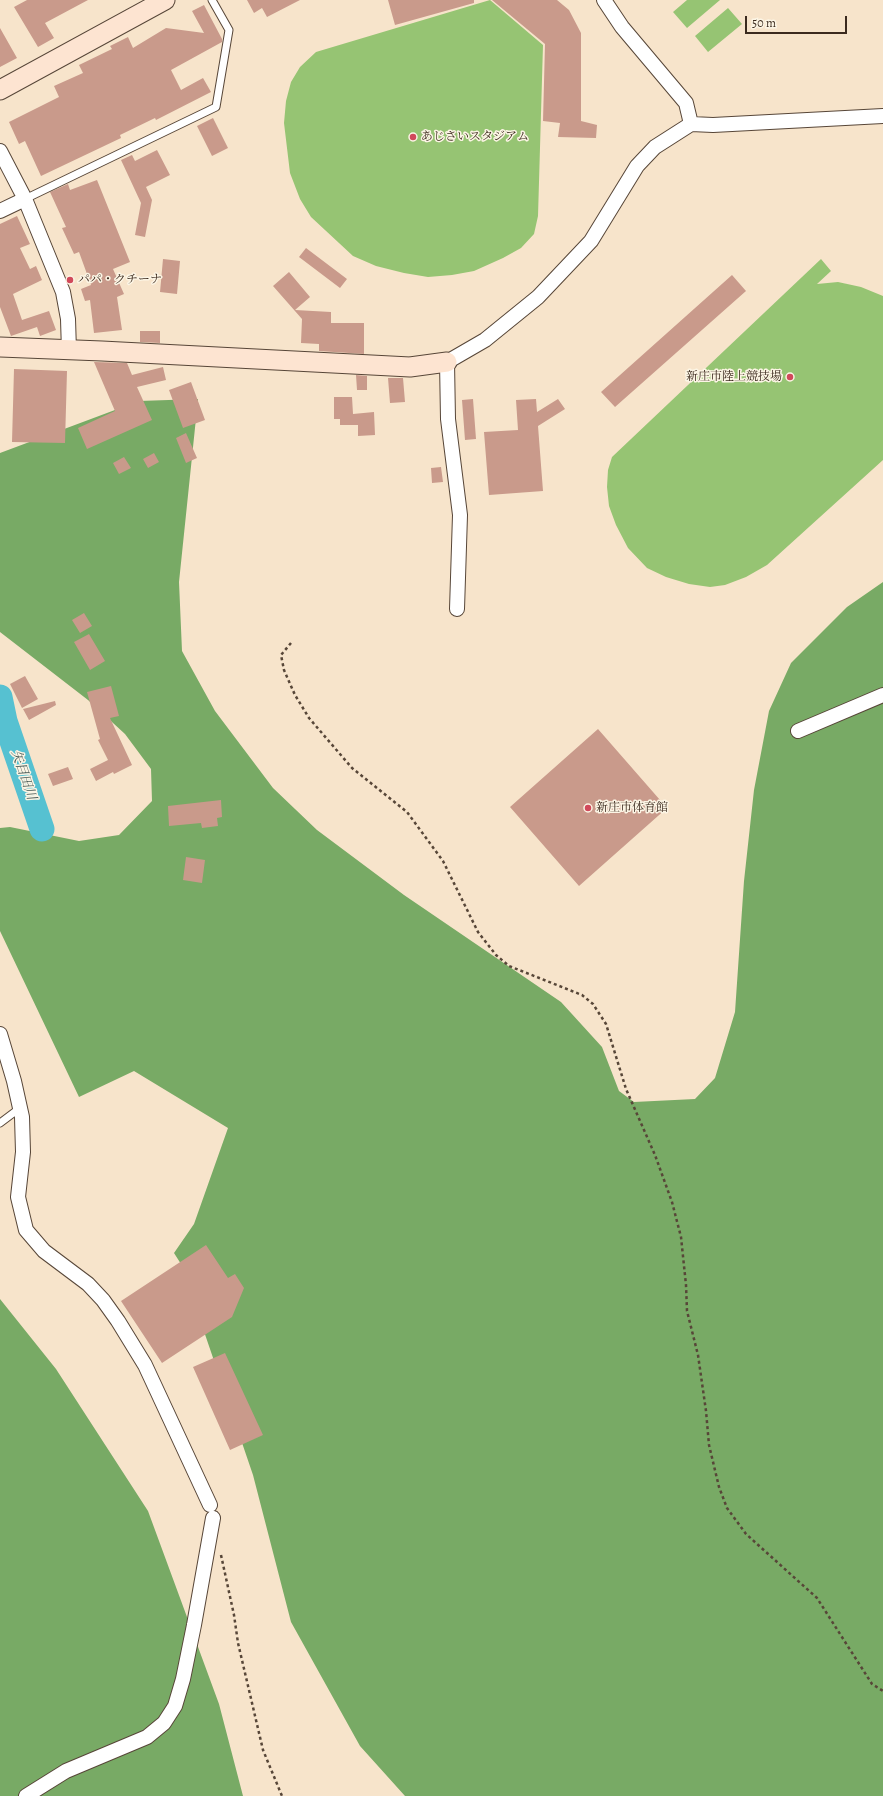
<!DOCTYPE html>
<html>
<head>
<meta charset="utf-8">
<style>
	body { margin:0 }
	#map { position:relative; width:883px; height:1796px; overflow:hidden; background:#f7e4cb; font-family:Alegreya,serif }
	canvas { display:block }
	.scale { position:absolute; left:745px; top:16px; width:102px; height:18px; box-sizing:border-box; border:2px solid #3b2a1e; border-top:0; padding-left:5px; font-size:12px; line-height:14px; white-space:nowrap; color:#3b2a1e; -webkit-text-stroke:3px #fcf5e5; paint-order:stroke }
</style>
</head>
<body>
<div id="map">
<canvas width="883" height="1796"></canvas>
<div class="scale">50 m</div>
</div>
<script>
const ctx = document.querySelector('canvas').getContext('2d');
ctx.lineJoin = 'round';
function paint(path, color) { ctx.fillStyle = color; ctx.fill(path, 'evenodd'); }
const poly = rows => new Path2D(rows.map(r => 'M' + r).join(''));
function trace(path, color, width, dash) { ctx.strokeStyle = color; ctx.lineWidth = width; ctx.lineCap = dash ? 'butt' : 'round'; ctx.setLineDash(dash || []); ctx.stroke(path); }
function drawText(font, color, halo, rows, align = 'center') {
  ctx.font = font + ' Alegreya,"Noto Serif JP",serif'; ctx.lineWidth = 3; ctx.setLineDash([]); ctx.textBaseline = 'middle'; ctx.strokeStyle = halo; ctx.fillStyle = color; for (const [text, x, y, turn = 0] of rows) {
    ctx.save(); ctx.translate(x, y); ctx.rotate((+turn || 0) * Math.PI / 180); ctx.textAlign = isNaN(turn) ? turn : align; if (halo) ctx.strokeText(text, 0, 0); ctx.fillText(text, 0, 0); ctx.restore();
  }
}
const green = poly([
	[490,0,543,45,538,216,534,234,521,248,503,258,474,271,452,275,428,277,404,273,376,266,353,256,311,217,300,199,290,173,284,123,286,101,291,82,300,67,316,52],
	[687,0,720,0,687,28,673,12],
	[728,8,742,24,708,52,695,36],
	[821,259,831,271,817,284,838,282,861,287,883,296,883,460,767,565,746,577,725,585,710,587,689,584,666,577,647,568,628,548,616,525,609,506,607,487,608,470,612,457]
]);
const forest = poly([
	[198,399,179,582,182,651,215,711,273,788,317,830,404,895,561,1002,602,1047,619,1091,634,1102,695,1099,715,1078,735,1012,744,881,754,790,769,711,791,663,847,607,883,582,883,1796,405,1796,360,1746,291,1622,253,1475,181,1264,174,1253,194,1224,228,1128,134,1071,79,1097,0,931,0,828,10,827,79,841,119,835,152,801,151,769,125,734,88,700,0,632,0,453,139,401],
	[0,1299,56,1369,148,1511,219,1704,243,1796,0,1796]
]);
const river = poly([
	[0,697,5,721,42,829]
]);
const building = poly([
	[27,0,88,0,45,23,54,38,38,47,14,7],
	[247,0,300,0,267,17,262,8,254,13],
	[388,0,474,0,474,3,395,25],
	[492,0,557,0,569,10,581,33,581,121,597,125,596,138,558,137,560,123,543,121,545,44],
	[204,5,222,39,222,42,171,70,181,90,203,78,211,92,156,120,155,118,120,135,121,138,41,176,25,141,19,144,9,122,59,97,54,86,83,73,79,65,112,49,110,46,128,37,133,48,166,28,204,33,192,11],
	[0,28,17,58,0,67],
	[213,118,228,148,212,156,197,126],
	[157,150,170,175,146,187,152,200,145,237,135,235,141,203,121,160,132,155,135,161],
	[97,180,130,262,113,269,124,294,117,297,122,330,94,333,90,300,85,301,81,289,91,285,79,252,74,254,62,228,66,227,50,192,68,184,70,190],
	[17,216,30,244,20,248,30,269,36,266,42,280,13,294,22,320,49,311,56,330,40,336,37,327,11,336,0,307,0,224],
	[306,248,347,279,340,288,299,257],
	[163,259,180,261,177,294,160,292],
	[289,272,310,297,295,310,331,312,331,323,364,323,364,354,319,351,319,344,301,343,302,319,273,286],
	[732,275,746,291,615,407,601,392],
	[140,331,160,331,160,343,140,342],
	[94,362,127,363,132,375,163,367,166,380,137,387,152,420,87,449,78,428,115,411],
	[14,369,67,371,65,443,12,442],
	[356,375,367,376,367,390,357,390],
	[388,378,403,378,405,402,390,403],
	[191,382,205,420,183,428,169,390],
	[334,397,352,397,353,414,374,412,375,435,358,436,358,425,340,425,340,419,334,419],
	[473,399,476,439,465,440,462,400],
	[536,399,537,412,558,399,565,409,538,426,543,491,489,495,484,432,518,430,516,400],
	[186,433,197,458,186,463,176,438],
	[154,453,159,462,148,468,143,459],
	[124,457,131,468,119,474,113,463],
	[441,467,443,482,432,483,431,468],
	[84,613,92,626,80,633,72,620],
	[89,634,105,661,90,670,74,642],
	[25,676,38,699,22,708,10,684],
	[111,686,119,716,110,718,132,765,114,774,113,772,96,781,90,769,108,760,98,740,100,739,87,692],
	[55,701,56,705,29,720,23,709],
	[598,729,667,808,579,886,510,807],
	[68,767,73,779,53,786,48,774],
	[221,800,222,817,217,818,218,826,202,828,201,823,169,826,168,806],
	[186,857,205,860,202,883,183,880],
	[206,1245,228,1278,235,1274,244,1288,232,1317,162,1363,121,1301],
	[225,1353,263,1435,230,1450,193,1367]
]);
const path = poly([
	[291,643,281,655,284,670,295,695,309,718,352,768,407,812,443,861,478,932,496,955,509,966,582,995,593,1004,606,1024,626,1089,655,1155,672,1202,681,1237,686,1285,687,1311,698,1355,706,1411,709,1445,719,1487,727,1508,746,1534,817,1598,872,1684,883,1691],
	[221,1555,234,1615,238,1643,263,1750,282,1796]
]);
const lane = poly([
	[25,199,216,107,229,30,212,0],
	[0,1123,20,1108]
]);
const street = poly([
	[604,0,622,27,686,103,691,124],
	[0,151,25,199,63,292,68,319,69,351],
	[0,211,25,199],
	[457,609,460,515,448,419,447,362,485,340,538,297,591,241,637,166,655,147,691,124,713,125,883,116],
	[798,731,883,695],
	[0,1034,14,1081,22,1117,23,1152,18,1197,26,1230,44,1251,88,1284,103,1300,118,1321,145,1365,210,1505],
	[26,1796,66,1771,147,1737,164,1723,175,1706,183,1679,194,1625,213,1518]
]);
const secondary = poly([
	[0,90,165,0],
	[0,347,102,351,410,367,447,362]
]);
const markers = [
	[413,137,4,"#d1495b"],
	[70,280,4,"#d1495b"],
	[790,377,4,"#d1495b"],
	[588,808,4,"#d1495b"]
];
const poiNames = [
	["あじさいスタジアム",421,137],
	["パパ・クチーナ",78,280],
	["新庄市陸上競技場",782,377,"right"],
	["新庄市体育館",596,808]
];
const waterNames = [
	["矢目田川",23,775,71]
];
paint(green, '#96c473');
paint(forest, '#78aa65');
trace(river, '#56c1d1', 25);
paint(building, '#c99a8b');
trace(lane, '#574638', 9);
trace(street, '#574638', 16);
trace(secondary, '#574638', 21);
trace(path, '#574638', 2.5, [3, 3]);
trace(lane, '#fff', 7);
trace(street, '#fff', 14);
trace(secondary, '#fde4d1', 19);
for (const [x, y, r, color] of markers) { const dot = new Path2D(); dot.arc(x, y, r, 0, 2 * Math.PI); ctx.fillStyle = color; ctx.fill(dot); trace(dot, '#fcf5e5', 1.5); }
drawText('12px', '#3b2a1e', '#fcf5e5', poiNames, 'left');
drawText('italic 13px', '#435754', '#fcf5e5', waterNames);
</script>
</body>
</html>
